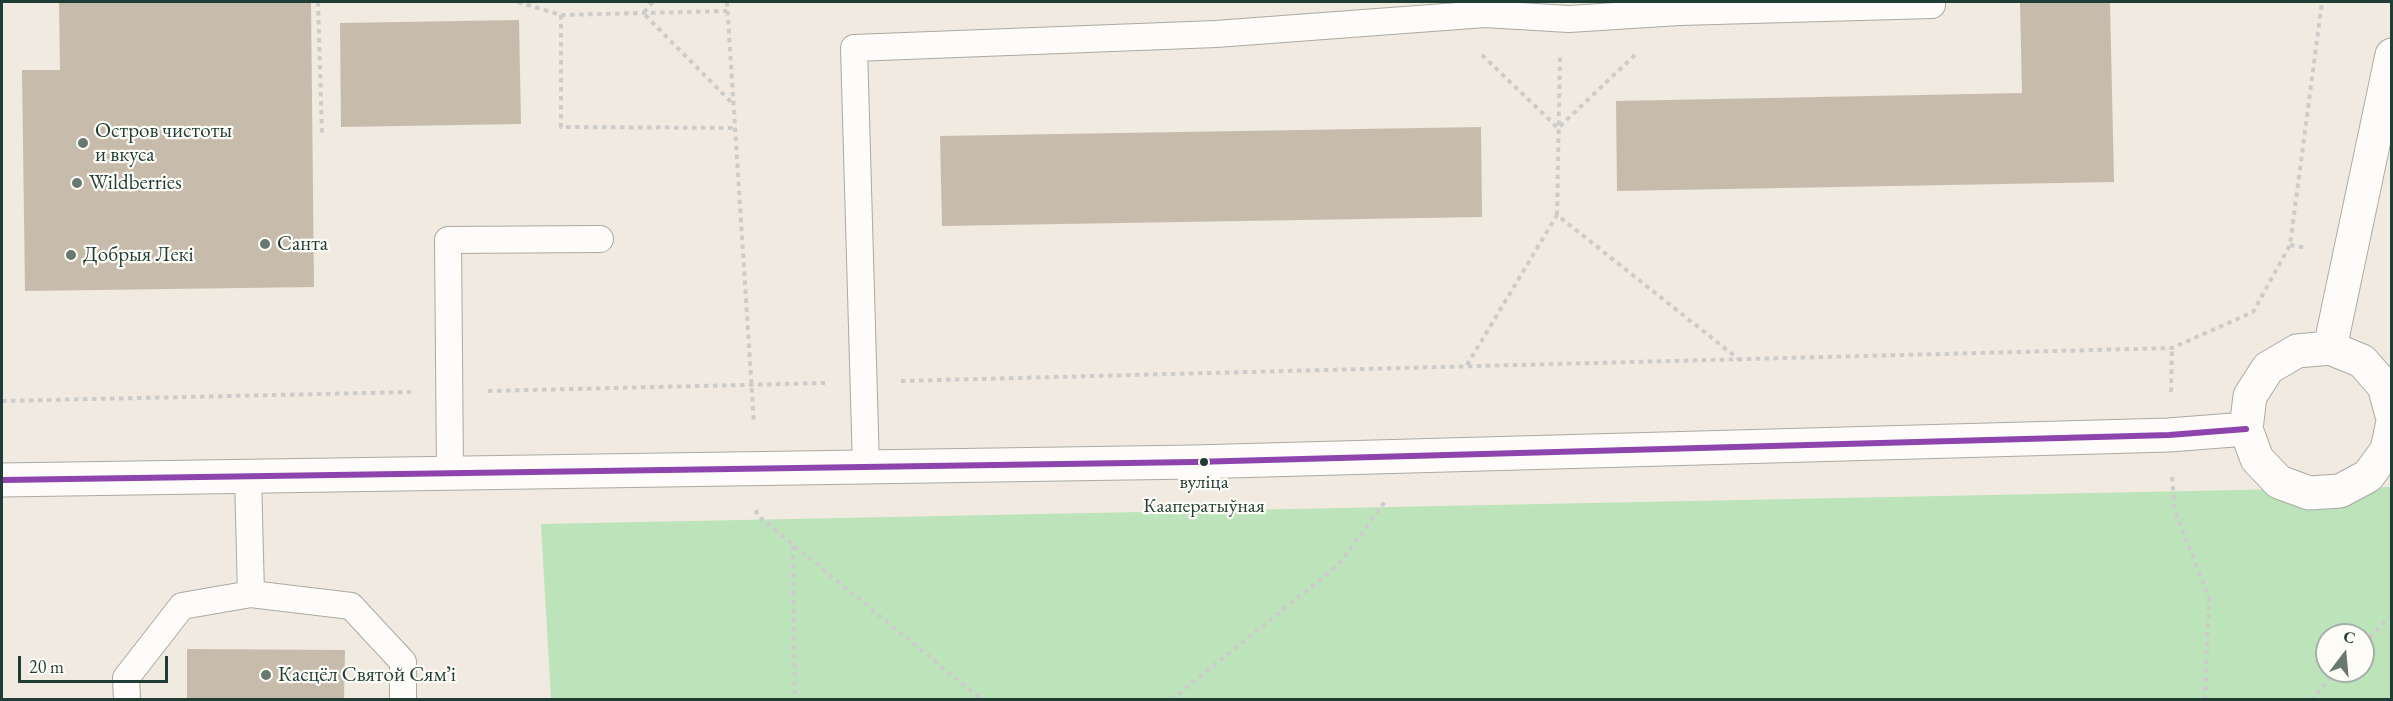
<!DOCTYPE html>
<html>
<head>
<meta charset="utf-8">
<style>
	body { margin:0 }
	#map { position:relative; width:2393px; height:701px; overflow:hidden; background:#f0eae0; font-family:"EB Garamond",serif }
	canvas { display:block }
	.frame { position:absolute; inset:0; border:3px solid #1f3d34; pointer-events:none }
	.north { position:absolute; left:2315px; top:623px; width:60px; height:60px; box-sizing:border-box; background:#fdfcf7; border:2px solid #a4b0a9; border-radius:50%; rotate:16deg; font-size:16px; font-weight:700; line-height:24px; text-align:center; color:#1f3d34 }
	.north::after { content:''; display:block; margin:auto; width:21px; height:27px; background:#687a70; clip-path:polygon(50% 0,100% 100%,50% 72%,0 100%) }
	.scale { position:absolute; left:18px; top:656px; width:150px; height:27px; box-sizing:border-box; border:3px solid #1f3d34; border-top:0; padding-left:8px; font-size:18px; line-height:21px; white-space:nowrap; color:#1f3d34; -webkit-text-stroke:4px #fdfcf7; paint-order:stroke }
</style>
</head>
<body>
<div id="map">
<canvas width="2393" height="701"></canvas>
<div class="frame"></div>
<div class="north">С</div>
<div class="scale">20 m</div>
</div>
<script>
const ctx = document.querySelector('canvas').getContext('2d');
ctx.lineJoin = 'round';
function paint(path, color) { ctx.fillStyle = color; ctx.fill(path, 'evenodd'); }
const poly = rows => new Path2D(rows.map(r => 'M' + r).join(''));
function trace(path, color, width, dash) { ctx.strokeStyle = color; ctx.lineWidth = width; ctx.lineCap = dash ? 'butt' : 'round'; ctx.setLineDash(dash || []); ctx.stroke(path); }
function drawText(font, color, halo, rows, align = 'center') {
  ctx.font = font + ' "EB Garamond",serif'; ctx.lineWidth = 4.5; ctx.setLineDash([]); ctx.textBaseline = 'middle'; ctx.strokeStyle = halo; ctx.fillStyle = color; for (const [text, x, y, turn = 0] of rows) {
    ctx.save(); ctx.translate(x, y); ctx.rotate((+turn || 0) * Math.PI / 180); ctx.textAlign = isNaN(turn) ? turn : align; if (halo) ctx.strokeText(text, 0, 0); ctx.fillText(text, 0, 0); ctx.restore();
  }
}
const green = poly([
	[2391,487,2391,699,551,699,541,524],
	[2327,635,2363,635,2363,671,2327,671]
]);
const building = poly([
	[59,2,311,2,314,287,25,291,22,70,60,70],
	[2020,2,2110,2,2114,182,1617,191,1616,101,2022,93],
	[519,20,521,124,341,127,340,23],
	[1481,127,1482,217,942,226,940,136],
	[187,649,345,650,344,700,187,700]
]);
const path = poly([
	[318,2,322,133],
	[518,2,561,15,727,11],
	[653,2,643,13,733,104],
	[727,2,754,424],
	[561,15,561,127,735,128],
	[1482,55,1558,128,1635,55],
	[1557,215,1560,57],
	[2290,245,2308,248],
	[1467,365,1557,215,1741,361],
	[901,381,2172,348,2253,312,2290,245,2322,2],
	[488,391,825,383],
	[2171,392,2172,348],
	[2,401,411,392],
	[2172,477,2175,512,2209,597,2205,700],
	[756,510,757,515,982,700],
	[793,546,795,700],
	[2363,644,2392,615],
	[1171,700,1338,565,1387,499],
	[2311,700,2337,671]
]);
const lane = poly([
	[866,467,854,48,1216,34,1485,14,1569,19,1679,12,1932,5,1932,2],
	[450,473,448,240,600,239],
	[248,476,251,594],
	[127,700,126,678,182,606,251,594,351,606,403,662,403,700]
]);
const street = poly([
	[2330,348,2392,55],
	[2392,415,2384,386,2362,361,2330,348,2297,351,2268,368,2250,396,2246,429,2257,459,2279,482,2309,493,2340,491,2368,476,2387,450,2392,426],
	[2,480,1194,462,2169,435,2246,429]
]);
const bus1 = poly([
	[2,480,1194,462,2169,435,2246,429]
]);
const markers = [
	[83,143,6,"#687a70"],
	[77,183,6,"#687a70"],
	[265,244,6,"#687a70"],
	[71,255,6,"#687a70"],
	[1204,462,5,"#1f3d34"],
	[266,675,6,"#687a70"]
];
const busNames = [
	["вуліца",1204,483],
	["Кааператыўная",1204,507]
];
const poiNames = [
	["Остров чистоты",95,131],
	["и вкуса",95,155],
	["Wildberries",89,183],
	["Санта",277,244],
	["Добрыя Лекі",83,255],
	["Касцёл Святой Сямʼі",278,675]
];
paint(green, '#bce3ba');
paint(building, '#c7bcac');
trace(lane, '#aaaaa3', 28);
trace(street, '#aaaaa3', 35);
trace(path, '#cccdca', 4, [4.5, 4.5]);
trace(lane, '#fdfcfa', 26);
trace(street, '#fdfcfa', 33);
trace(bus1, '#8e44ad', 6);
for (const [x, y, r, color] of markers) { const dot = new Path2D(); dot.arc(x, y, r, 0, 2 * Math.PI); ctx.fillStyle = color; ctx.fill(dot); trace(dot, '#fdfcf7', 2); }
drawText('20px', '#1f3d34', '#fdfcf7', busNames);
drawText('21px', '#1f3d34', '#fdfcf7', poiNames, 'left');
</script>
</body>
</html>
